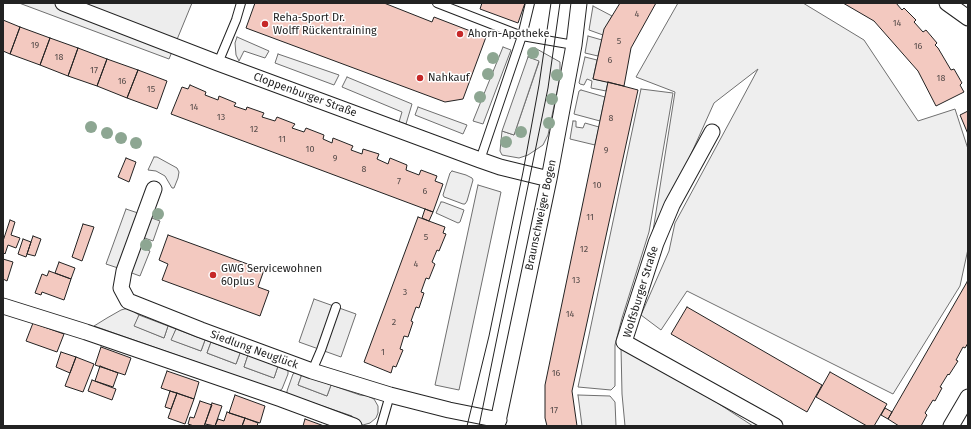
<!DOCTYPE html>
<html>
<head>
<meta charset="utf-8">
<style>
	body { margin:0 }
	#map { position:relative; width:971px; height:429px; overflow:hidden; background:#fff; font-family:"Fira Sans",sans-serif }
	canvas { display:block }
	.frame { position:absolute; inset:0; border:4px solid #222; pointer-events:none }
</style>
</head>
<body>
<div id="map">
<canvas width="971" height="429"></canvas>
<div class="frame"></div>
</div>
<script>
const ctx = document.querySelector('canvas').getContext('2d');
ctx.lineJoin = 'round';
function paint(path, color) { ctx.fillStyle = color; ctx.fill(path, 'evenodd'); }
const poly = rows => new Path2D(rows.map(r => 'M' + r).join(''));
function trace(path, color, width, dash) { ctx.strokeStyle = color; ctx.lineWidth = width; ctx.lineCap = dash ? 'butt' : 'round'; ctx.setLineDash(dash || []); ctx.stroke(path); }
function drawText(font, color, halo, rows, align = 'center') {
  ctx.font = font + ' "Fira Sans",sans-serif'; ctx.lineWidth = 3; ctx.setLineDash([]); ctx.textBaseline = 'middle'; ctx.strokeStyle = halo; ctx.fillStyle = color; for (const [text, x, y, turn = 0] of rows) {
    ctx.save(); ctx.translate(x, y); ctx.rotate((+turn || 0) * Math.PI / 180); ctx.textAlign = isNaN(turn) ? turn : align; if (halo) ctx.strokeText(text, 0, 0); ctx.fillText(text, 0, 0); ctx.restore();
  }
}
const green = poly([
	[678,3,803,3,864,40,918,121,955,109,968,149,968,249,960,286,893,394,687,291,661,330,641,315,669,251,675,223,735,112,758,69,714,103,656,232,627,351,716,402,753,426,625,426,622,394,621,347,653,231,675,92,636,77,678,3],
	[593,6,612,16,603,35,589,30,593,6],
	[588,36,602,40,598,56,585,53,588,36],
	[237,37,269,51,265,58,244,51,239,61,236,55,235,43,237,37],
	[535,48,560,62,560,77,548,135,543,145,528,155,519,158,502,155,500,151,502,131,514,135,539,62,528,57,532,49,535,48],
	[278,54,339,75,334,85,275,63,278,54],
	[585,57,597,60,593,79,608,82,606,91,591,88,592,81,587,79,584,85,580,84,579,83,585,57],
	[347,77,412,104,406,124,399,122,402,112,342,87,347,77],
	[641,89,673,93,649,232,622,318,615,345,615,386,611,390,578,387,641,89],
	[581,90,605,97,600,121,574,114,579,91,581,90],
	[418,107,467,125,463,134,415,115,418,107],
	[573,121,576,121,576,127,583,128,585,123,599,127,595,145,570,139,573,121],
	[154,157,157,157,177,168,179,172,178,178,174,188,172,188,165,176,156,171,148,170,154,157],
	[452,171,466,175,472,178,473,180,467,201,465,204,463,204,447,198,444,197,443,195,450,173,452,171],
	[441,202,443,202,464,210,460,222,458,223,436,213,441,202],
	[128,308,139,315,135,326,164,338,168,326,176,329,172,340,201,351,205,340,211,342,207,353,236,364,240,353,248,355,244,367,274,378,278,366,288,369,288,374,282,389,279,391,94,326,107,318,121,310,128,308],
	[296,372,302,374,298,385,327,396,331,385,360,395,367,396,374,399,378,406,378,413,376,418,370,423,363,425,354,421,352,416,287,394,287,391,293,374,296,372],
	[578,395,610,396,615,402,616,426,582,426,578,395]
]);
const parking = poly([
	[19,3,192,3,169,59,19,3],
	[503,47,511,50,483,124,473,121,503,47],
	[528,57,539,61,514,135,502,131,528,57],
	[478,185,501,192,459,390,435,385,478,185],
	[126,209,138,213,118,268,106,264,126,209],
	[149,217,160,221,153,241,142,237,149,217],
	[138,246,150,251,140,276,129,272,138,246],
	[314,299,356,314,341,357,299,342,314,299],
	[139,315,168,326,164,338,134,326,139,315],
	[176,329,205,340,201,351,171,340,176,329],
	[211,342,240,353,236,364,207,353,211,342],
	[248,355,278,366,274,378,244,367,248,355],
	[302,374,331,385,327,396,298,385,302,374]
]);
const building = poly([
	[255,3,384,3,432,22,434,17,486,37,463,99,445,102,246,28,255,3],
	[482,3,525,3,518,23,480,9,482,3],
	[620,3,656,3,631,48,624,86,593,79,604,29,620,3],
	[843,3,896,3,902,10,904,8,916,20,914,22,923,32,926,30,937,43,935,45,938,48,951,70,954,69,962,83,960,85,964,92,936,106,918,71,874,21,843,3],
	[3,20,20,27,10,54,3,51,3,20],
	[20,27,50,38,40,65,10,54,20,27],
	[50,38,78,48,68,76,40,65,50,38],
	[78,48,107,59,97,86,68,76,78,48],
	[107,59,138,70,127,98,97,86,107,59],
	[138,70,167,81,157,109,127,98,138,70],
	[608,82,638,90,572,391,577,426,547,426,545,418,545,385,608,82],
	[190,85,206,92,205,95,218,100,219,96,236,103,234,106,246,110,247,107,264,113,262,117,275,121,277,117,295,124,292,128,304,132,306,128,324,135,323,139,332,143,333,138,353,146,351,150,362,154,363,149,379,154,377,159,388,164,390,158,407,165,406,170,419,175,421,170,437,176,435,181,443,184,433,212,171,114,182,87,188,89,190,85],
	[968,111,968,134,960,115,968,111],
	[126,158,136,162,129,182,118,177,126,158],
	[425,209,433,212,429,221,422,218,425,209],
	[418,217,445,227,443,233,446,234,439,251,437,250,432,262,435,264,429,279,426,278,421,292,424,293,419,308,416,307,411,321,413,322,408,337,404,336,400,349,403,350,396,367,393,366,391,373,364,362,418,217],
	[10,220,15,222,11,235,20,238,16,248,8,245,5,254,4,253,3,255,3,241,10,220],
	[83,224,94,227,82,261,72,257,83,224],
	[168,235,264,270,258,287,269,291,260,316,162,280,168,264,159,260,168,235],
	[33,236,41,239,35,256,27,254,33,236],
	[23,239,31,242,26,257,18,254,23,239],
	[3,259,13,262,7,281,3,279,3,259],
	[59,262,75,268,71,279,55,273,59,262],
	[49,271,71,279,64,300,42,292,41,295,35,293,42,274,47,276,49,271],
	[968,279,968,343,965,348,963,347,956,360,958,361,949,375,948,374,940,387,942,388,935,401,933,400,925,413,927,415,921,426,899,426,888,419,967,282,968,279],
	[687,307,822,385,807,412,671,334,687,307],
	[33,323,64,334,57,352,26,341,33,323],
	[101,347,131,358,125,375,95,365,101,347],
	[61,352,76,357,70,373,56,367,61,352],
	[76,357,94,364,83,392,65,386,76,357],
	[100,366,118,373,113,387,95,381,100,366],
	[167,371,199,382,194,399,161,388,167,371],
	[830,372,887,404,874,426,867,426,816,397,830,372],
	[92,380,116,389,112,400,88,391,92,380],
	[170,391,177,393,171,409,165,407,170,391],
	[177,393,194,399,185,424,168,418,177,393],
	[235,395,265,406,260,423,229,413,235,395],
	[200,401,212,405,204,426,194,426,188,424,190,417,194,418,200,401],
	[212,403,222,406,215,426,205,424,212,403],
	[885,408,892,412,888,419,881,415,885,408],
	[227,412,245,418,242,426,215,426,218,419,224,421,227,412],
	[245,418,258,423,257,426,242,426,245,418],
	[305,419,324,426,303,426,305,419]
]);
const lane = poly([
	[437,3,522,36,530,3],
	[218,63,236,20,241,3],
	[480,160,522,36,574,45],
	[312,371,321,350,336,307],
	[381,426,390,395]
]);
const street = poly([
	[63,3,218,63,480,160,500,167,549,179],
	[947,3,968,18],
	[712,132,672,205,656,243,624,342,775,426],
	[154,189,124,271,121,288,128,301,201,330,312,371,390,395,449,410,499,420],
	[3,306,86,332,281,399,354,426],
	[497,426,549,179,574,45,579,3],
	[951,426,968,397]
]);
const tram = poly([
	[467,426,489,336,523,172,539,85,551,3],
	[479,426,548,88,560,3]
]);
const trees = [
	[533,53],
	[493,58],
	[488,74],
	[557,75],
	[480,97],
	[552,99],
	[549,123],
	[91,127],
	[521,132],
	[107,133],
	[121,138],
	[506,142],
	[136,143],
	[158,214],
	[146,245]
];
const markers = [
	[265,24,4,"#c62828"],
	[460,34,4,"#c62828"],
	[420,78,4,"#c62828"],
	[213,275,4,"#c62828"]
];
const numberNames = [
	["4",637,14],
	["14",897,23],
	["5",619,41],
	["19",35,45],
	["16",918,46],
	["18",59,57],
	["6",610,60],
	["17",94,70],
	["18",941,78],
	["16",122,81],
	["15",151,89],
	["14",194,107],
	["13",221,117],
	["8",611,118],
	["12",254,129],
	["11",282,139],
	["10",310,149],
	["9",606,150],
	["9",335,158],
	["8",364,169],
	["7",399,181],
	["10",597,185],
	["6",425,191],
	["11",590,217],
	["5",426,237],
	["12",584,249],
	["4",416,264],
	["13",576,280],
	["3",405,292],
	["14",570,314],
	["2",394,322],
	["1",383,352],
	["16",556,373],
	["17",554,410]
];
const poiNames = [
	["Reha-Sport Dr.",273,18],
	["Wolff Rückentraining",273,31],
	["Ahorn-Apotheke",468,34],
	["Nahkauf",428,78],
	["GWG Servicewohnen",221,269],
	["60plus",221,282]
];
const streetNames = [
	["Cloppenburger Straße",305,95,20],
	["Braunschweiger Bogen",541,215,-78],
	["Wolfsburger Straße",641,292,-73],
	["Siedlung Neuglück",254,350,20]
];
paint(green, '#eee');
trace(green, '#6f6f6f', 1);
paint(parking, '#ededed');
trace(parking, '#6f6f6f', 1);
paint(building, '#f3c9c0');
trace(building, '#222', 1);
trace(lane, '#222', 10);
trace(street, '#222', 17);
trace(lane, '#fff', 8);
trace(street, '#fff', 15);
trace(tram, '#222', 1);
ctx.fillStyle = '#8da692';
for (const [x, y] of trees) { ctx.beginPath(); ctx.arc(x, y, 6, 0, 2 * Math.PI); ctx.fill(); }
for (const [x, y, r, color] of markers) { const dot = new Path2D(); dot.arc(x, y, r, 0, 2 * Math.PI); ctx.fillStyle = color; ctx.fill(dot); trace(dot, '#fff', 1.5); }
drawText('9px', '#564c4a', null, numberNames);
drawText('11px', '#222', '#fff', poiNames, 'left');
drawText('11px', '#222', '#fff', streetNames);
</script>
</body>
</html>
